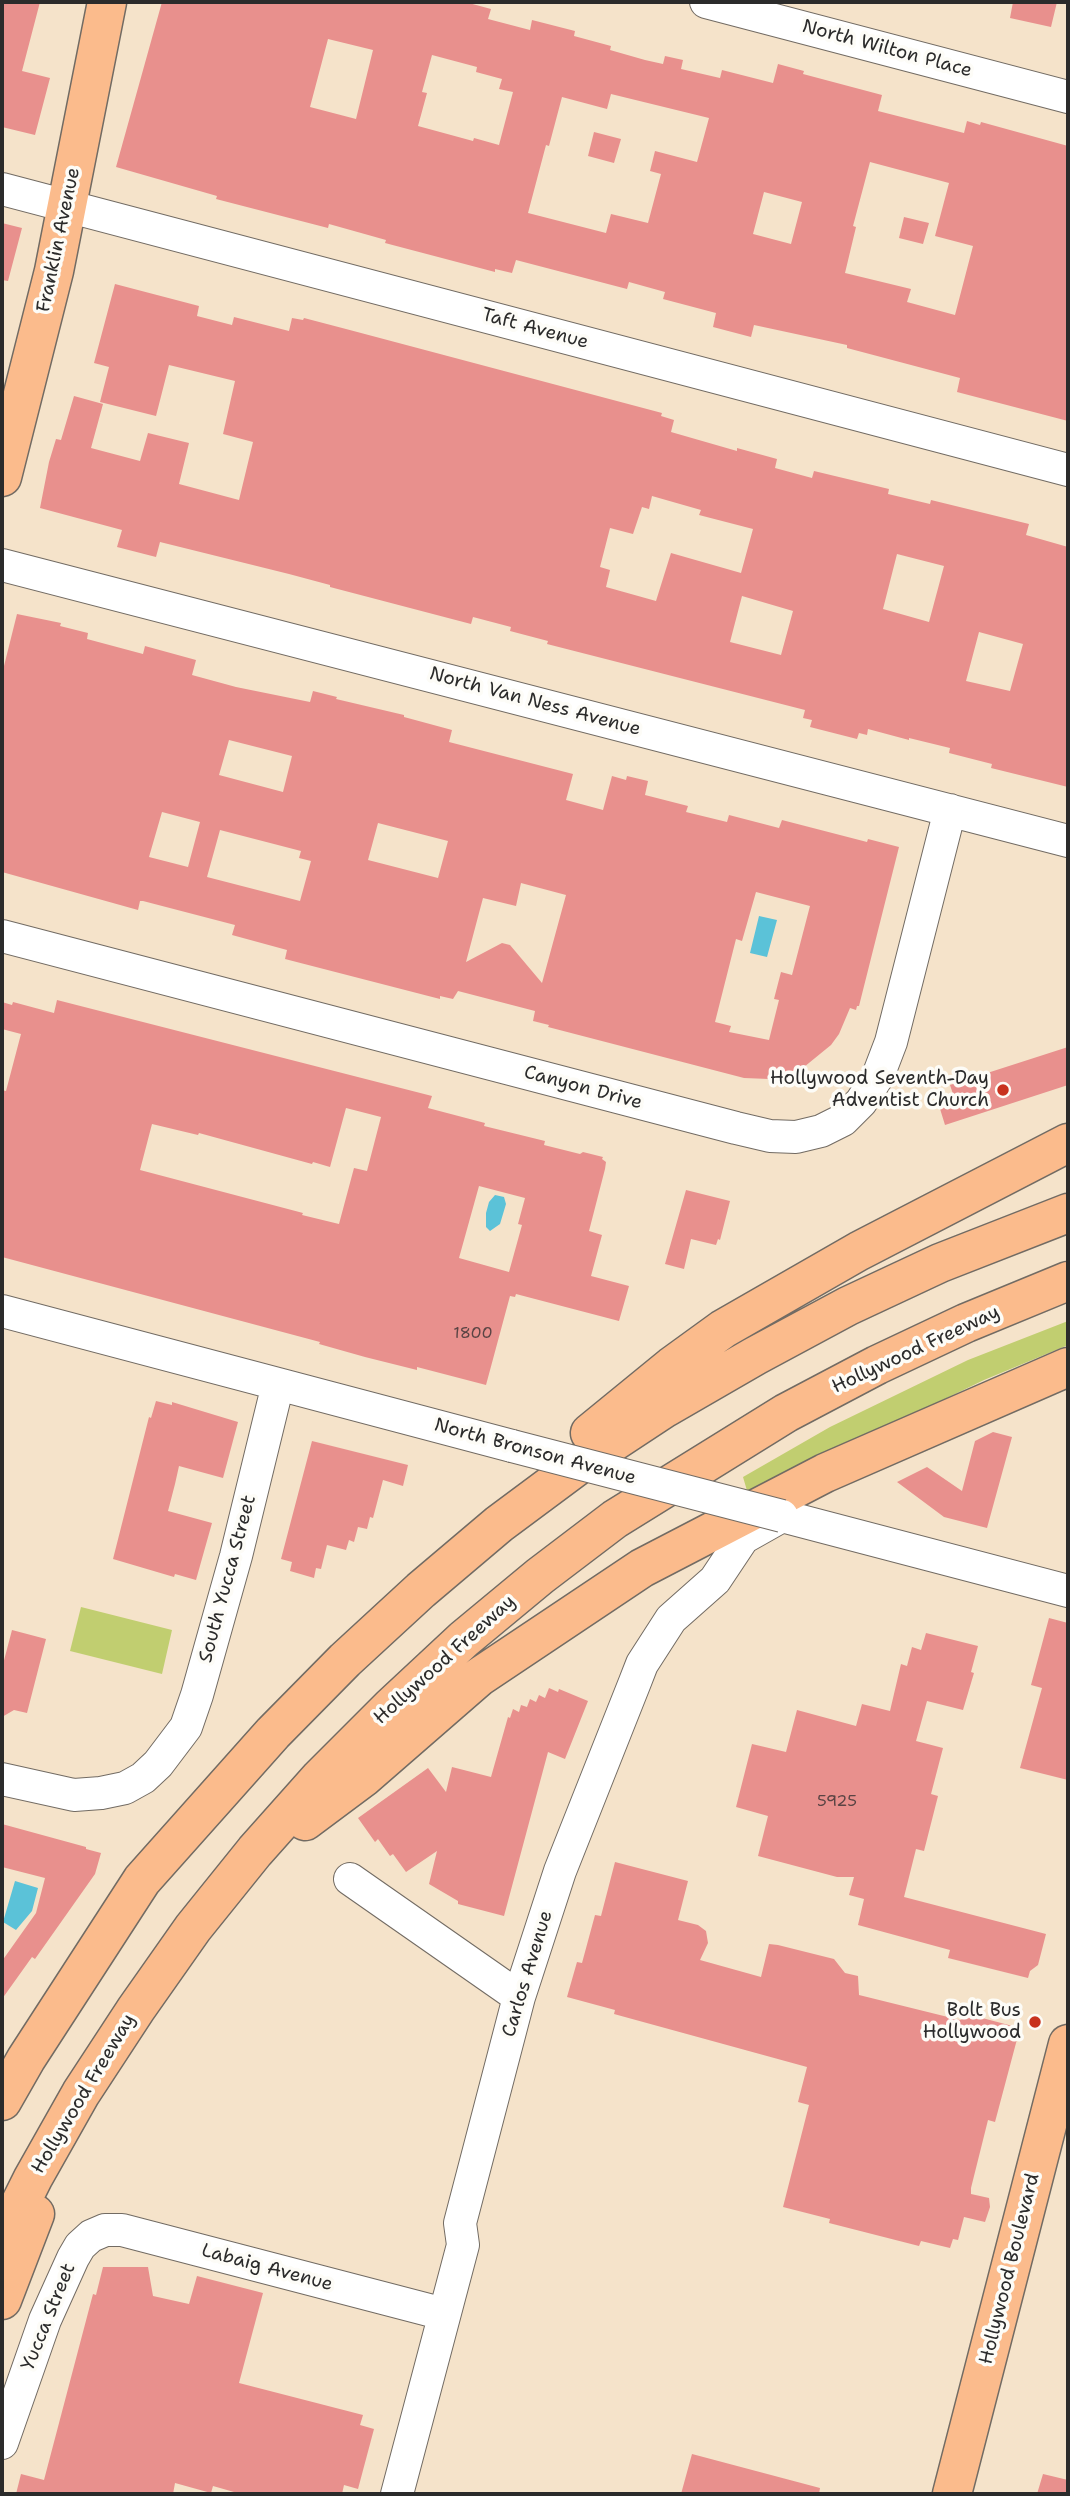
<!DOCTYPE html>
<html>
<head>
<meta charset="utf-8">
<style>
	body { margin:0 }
	#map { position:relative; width:1070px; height:2496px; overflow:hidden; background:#f5e3ca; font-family:"Shantell Sans",sans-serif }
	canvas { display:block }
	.frame { position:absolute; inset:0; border:4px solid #2b2b2b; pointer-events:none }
</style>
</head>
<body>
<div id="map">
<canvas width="1070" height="2496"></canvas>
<div class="frame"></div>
</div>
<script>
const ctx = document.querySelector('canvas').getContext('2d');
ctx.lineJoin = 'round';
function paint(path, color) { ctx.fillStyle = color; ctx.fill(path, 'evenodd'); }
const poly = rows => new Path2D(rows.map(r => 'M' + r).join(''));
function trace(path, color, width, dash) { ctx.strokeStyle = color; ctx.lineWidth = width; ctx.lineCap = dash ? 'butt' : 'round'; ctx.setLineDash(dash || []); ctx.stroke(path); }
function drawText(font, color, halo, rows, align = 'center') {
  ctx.font = font + ' "Shantell Sans",sans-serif'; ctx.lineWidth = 7; ctx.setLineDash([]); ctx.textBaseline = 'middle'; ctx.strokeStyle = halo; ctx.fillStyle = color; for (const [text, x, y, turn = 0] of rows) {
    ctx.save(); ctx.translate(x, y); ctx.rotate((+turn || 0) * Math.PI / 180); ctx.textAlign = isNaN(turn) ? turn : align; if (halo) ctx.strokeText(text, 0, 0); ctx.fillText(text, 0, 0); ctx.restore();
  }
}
const green = poly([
	[1068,1321,1068,1345,984,1380,748,1494,743,1477,830,1427,968,1360],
	[81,1607,172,1630,162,1674,70,1651]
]);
const water = poly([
	[759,916,777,920,767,957,750,953],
	[495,1195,504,1197,506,1204,500,1224,490,1231,486,1227,486,1213,489,1202],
	[15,1881,38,1888,32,1911,16,1930,3,1922]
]);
const building = poly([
	[2,2,40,2,22,71,50,78,35,135,2,127],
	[162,2,465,2,491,9,488,19,530,30,532,20,575,31,574,36,611,46,610,50,645,60,663,64,665,56,683,60,681,69,720,78,722,70,773,83,778,64,804,71,803,74,882,95,878,111,964,133,967,121,980,125,981,122,1068,146,1068,421,957,392,960,378,847,348,847,345,754,325,751,337,713,327,716,313,663,299,665,292,629,282,627,289,516,260,512,273,495,269,495,272,385,243,386,240,329,224,328,228,216,199,217,196,116,167],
	[328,39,373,50,356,119,310,107],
	[432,55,477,67,476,72,502,79,499,89,513,92,499,145,474,138,473,141,418,126,427,93,422,92],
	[611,94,709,118,697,162,655,151,650,171,661,174,648,223,611,214,606,233,528,213,546,145,549,146,562,97,607,109],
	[870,162,949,183,935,236,973,246,955,315,907,302,911,289,845,273,856,227,853,226],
	[764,192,802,202,791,244,753,234],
	[1013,2,1057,2,1051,27,1010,18],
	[594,132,621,139,614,163,588,156],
	[904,217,929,223,923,244,899,238],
	[2,223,22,228,8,281,2,280],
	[115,284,199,306,197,316,232,325,234,317,289,331,292,318,303,320,304,318,346,329,662,413,661,416,674,420,671,432,737,451,737,448,777,459,775,468,812,478,814,471,889,489,888,494,930,504,931,500,1029,524,1026,535,1068,547,1068,787,991,768,992,764,949,753,950,748,909,738,909,740,868,729,867,735,859,733,857,739,810,727,812,720,803,718,805,710,547,644,548,641,510,631,511,627,473,617,471,624,330,587,330,585,289,574,160,542,156,557,117,547,122,530,40,508,49,462,56,439,61,440,74,396,103,404,91,448,140,461,148,433,189,443,179,484,239,500,253,442,223,434,235,381,169,365,156,416,100,402,109,367,94,363],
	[652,496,701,510,699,515,753,529,741,573,671,553,656,601,606,587,610,570,600,567,610,528,633,534,642,507,649,509],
	[897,554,944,566,929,622,883,609],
	[742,596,793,611,781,655,730,642],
	[979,632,1023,644,1010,691,966,681],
	[17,614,61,623,60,626,88,633,87,639,143,654,145,646,196,660,192,675,236,687,310,702,313,691,337,697,336,699,404,715,404,717,452,730,449,742,573,774,566,800,603,810,612,776,626,780,627,776,648,781,645,795,688,806,686,812,727,822,729,815,779,828,782,820,867,842,868,839,899,847,859,1006,857,1006,856,1010,850,1008,839,1034,831,1045,804,1067,769,1079,744,1078,548,1027,549,1025,533,1021,535,1011,458,991,453,999,440,996,440,999,285,959,287,950,232,935,235,925,143,901,140,901,138,910,2,872,2,674],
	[229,740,292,756,283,792,219,775],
	[162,812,200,822,188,867,149,857],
	[378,823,448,841,438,878,368,860],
	[220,830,301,851,299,858,311,861,300,901,207,877],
	[521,883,566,895,542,983,510,945,502,943,466,962,483,898,516,906],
	[756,892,810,906,792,975,781,972,774,999,779,1000,769,1040,729,1032,731,1026,715,1022,736,939,742,941],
	[57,1000,432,1096,428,1108,485,1123,484,1126,545,1141,544,1145,580,1154,583,1152,603,1157,602,1159,606,1162,605,1169,589,1231,602,1235,591,1276,629,1286,619,1321,516,1294,515,1297,510,1296,486,1385,417,1367,417,1370,365,1357,319,1344,320,1342,2,1257,2,1090,6,1091,21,1034,2,1029,2,1002,12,1005,13,1002,54,1013],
	[346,1108,381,1117,367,1171,354,1168,339,1224,302,1215,303,1213,140,1170,152,1124,198,1135,199,1133,312,1164,313,1162,330,1167],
	[479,1186,525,1198,518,1224,522,1225,509,1272,459,1258],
	[1068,1047,1068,1085,945,1125,937,1099,953,1094,950,1085],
	[686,1190,730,1201,720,1240,718,1239,716,1245,691,1239,684,1269,665,1264],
	[156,1401,172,1405,172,1402,238,1422,223,1478,179,1466,175,1484,168,1511,212,1523,196,1580,175,1574,174,1577,113,1559,149,1417,151,1418],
	[993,1432,1012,1437,987,1528,944,1517,897,1482,927,1467,962,1491,975,1441],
	[312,1441,408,1465,403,1486,383,1480,373,1518,370,1517,367,1529,358,1527,354,1542,349,1540,346,1550,327,1545,321,1569,316,1568,314,1578,290,1571,292,1562,281,1559],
	[1049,1618,1068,1623,1068,1780,1020,1768,1042,1688,1031,1685],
	[12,1630,46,1639,27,1713,14,1710,2,1717,2,1668],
	[926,1633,978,1646,971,1672,974,1673,963,1710,927,1701,916,1741,943,1748,931,1794,938,1796,924,1851,916,1849,904,1897,1046,1934,1038,1965,1030,1971,1028,1978,948,1958,950,1950,858,1925,864,1899,849,1895,854,1877,837,1877,758,1856,768,1816,736,1807,752,1744,786,1752,797,1710,856,1726,862,1704,890,1711,901,1664,907,1666,912,1647,921,1650],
	[549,1688,558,1692,559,1689,588,1701,565,1759,548,1752,504,1916,458,1904,458,1901,429,1884,437,1851,406,1872,393,1854,390,1856,378,1839,375,1842,358,1818,428,1768,446,1792,452,1767,491,1777,508,1717,510,1718,513,1709,519,1712,521,1705,527,1707,530,1699,536,1702,539,1695,545,1698],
	[2,1824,86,1847,86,1849,101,1853,95,1874,35,1959,32,1957,2,1999,2,1961,36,1913,45,1878,2,1867],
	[615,1862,688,1881,678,1920,698,1925,706,1931,708,1943,700,1960,761,1977,769,1944,778,1945,834,1959,845,1973,858,1976,859,1995,960,2020,971,2015,1020,2028,995,2122,988,2120,971,2188,971,2194,989,2198,990,2207,985,2222,964,2217,958,2240,953,2239,950,2248,921,2241,919,2246,829,2223,830,2219,783,2207,809,2105,798,2102,807,2067,614,2014,615,2010,567,1997,577,1962,582,1963,595,1915,601,1916],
	[103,2267,148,2267,153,2296,189,2304,197,2276,263,2293,239,2383,363,2415,360,2425,374,2429,358,2489,344,2485,342,2494,241,2494,213,2486,211,2493,175,2483,173,2494,16,2494,21,2474,44,2480,93,2294,96,2295],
	[692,2454,820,2488,819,2494,681,2494],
	[1043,2474,1068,2480,1068,2494,1037,2494]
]);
const minor = poly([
	[706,2,1068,97],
	[2,189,1068,470],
	[2,565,1068,841],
	[2,936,736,1128,770,1136,796,1137,821,1131,843,1120,861,1102,878,1076,891,1042,950,810],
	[2,1311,512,1446],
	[2,1779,74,1795,101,1793,125,1788,143,1778,158,1764,186,1727,197,1695,236,1556,278,1384],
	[350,1879,519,1997],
	[2,2443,45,2320,73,2258,80,2246,91,2236,105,2230,122,2230,444,2314],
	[397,2494,463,2245,460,2223,519,1997,560,1871,635,1682,642,1664,671,1619,715,1580,743,1538,782,1516,1068,1591]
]);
const major = poly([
	[2,477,54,271,107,2],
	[952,2494,1068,2044]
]);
const highway = poly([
	[590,1433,672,1366,723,1329,859,1251,1068,1143],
	[305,1821,364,1777,479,1677,642,1568,825,1473,1068,1367],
	[2,2101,26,2059,142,1880,273,1733,345,1660,421,1590,499,1524,577,1466,665,1408,755,1356,848,1306,940,1263,1068,1213],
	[2,2240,33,2178,81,2093,136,2009,193,1928,255,1851,320,1778,391,1707,464,1639,540,1576,615,1519,786,1413,877,1365,966,1323,1068,1281],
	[2,2300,35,2214]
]);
const minorBridge = poly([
	[512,1446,782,1516]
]);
const markers = [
	[1003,1090,7,"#c8321e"],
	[1035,2022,7,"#c8321e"]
];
const numberNames = [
	["1800",473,1334],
	["5925",837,1802]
];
const streetNames = [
	["North Wilton Place",887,49,15],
	["Franklin Avenue",59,240,-78],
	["Taft Avenue",535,329,15],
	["North Van Ness Avenue",535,702,15],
	["Canyon Drive",583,1088,15],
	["Hollywood Freeway",916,1350,-25],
	["North Bronson Avenue",535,1452,15],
	["South Yucca Street",228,1579,-75],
	["Hollywood Freeway",445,1660,-42],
	["Carlos Avenue",528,1974,-73],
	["Hollywood Freeway",84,2094,-59],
	["Labaig Avenue",267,2268,15],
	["Hollywood Boulevard",1010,2269,-76],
	["Yucca Street",49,2317,-68]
];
const poiNames = [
	["Hollywood Seventh-Day",989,1079],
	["Adventist Church",989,1101],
	["Bolt Bus",1021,2011],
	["Hollywood",1021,2033]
];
paint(green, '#c1ce70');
paint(water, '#5bc2d8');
paint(building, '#e8908d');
trace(minor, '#726b63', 34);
trace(major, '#726b63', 41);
trace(highway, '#726b63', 41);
trace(minor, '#fff', 32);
trace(major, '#fbbb8c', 38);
trace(highway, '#fbbb8c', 38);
trace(minorBridge, '#726b63', 34, []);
trace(minorBridge, '#fff', 32);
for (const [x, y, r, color] of markers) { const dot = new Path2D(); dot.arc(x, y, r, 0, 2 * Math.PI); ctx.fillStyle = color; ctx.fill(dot); trace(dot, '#fdfcf7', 2.5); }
drawText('16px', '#5a4444', null, numberNames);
drawText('19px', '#2b2b2b', '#fdfcf7', streetNames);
drawText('19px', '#2b2b2b', '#fdfcf7', poiNames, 'right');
</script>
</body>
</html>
